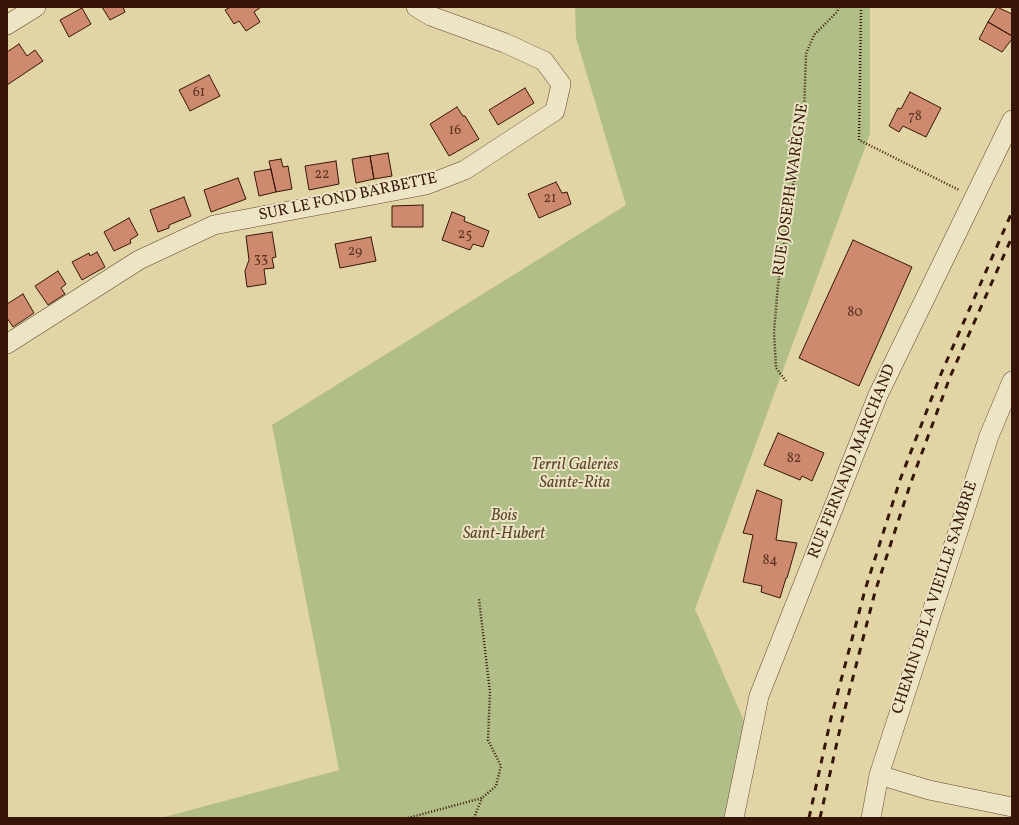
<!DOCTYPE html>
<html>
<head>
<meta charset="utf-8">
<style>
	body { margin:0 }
	#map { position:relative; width:1019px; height:825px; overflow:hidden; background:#e2d5a5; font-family:Vollkorn,serif }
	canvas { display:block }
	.frame { position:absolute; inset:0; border:8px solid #371508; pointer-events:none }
</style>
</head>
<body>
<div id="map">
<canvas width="1019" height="825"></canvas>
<div class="frame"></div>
</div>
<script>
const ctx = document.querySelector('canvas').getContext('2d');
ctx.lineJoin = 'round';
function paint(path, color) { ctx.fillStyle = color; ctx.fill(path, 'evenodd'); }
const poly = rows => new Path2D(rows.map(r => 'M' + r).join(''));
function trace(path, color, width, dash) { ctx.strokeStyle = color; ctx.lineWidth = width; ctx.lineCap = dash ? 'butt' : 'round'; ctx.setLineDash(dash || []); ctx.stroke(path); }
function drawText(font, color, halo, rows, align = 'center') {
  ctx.font = font + ' Vollkorn,serif'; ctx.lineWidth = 4; ctx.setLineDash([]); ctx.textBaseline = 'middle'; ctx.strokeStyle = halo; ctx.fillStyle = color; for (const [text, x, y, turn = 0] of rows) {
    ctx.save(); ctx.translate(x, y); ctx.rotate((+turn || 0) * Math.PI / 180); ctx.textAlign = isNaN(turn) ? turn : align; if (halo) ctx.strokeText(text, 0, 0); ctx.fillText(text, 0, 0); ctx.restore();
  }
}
const green = poly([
	[575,7,870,7,870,134,695,609,744,721,732,818,161,818,339,770,272,425,626,205,576,38]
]);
const building = poly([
	[102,7,123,7,125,12,110,20,102,7],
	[231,7,261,7,254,12,260,22,246,31,239,21,234,24,225,10,231,7],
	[997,7,1012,14,1012,36,988,22,997,7],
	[82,8,91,24,69,37,60,20,82,8],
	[988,22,1012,36,1012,39,1002,52,979,39,988,22],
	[19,44,27,56,35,50,43,61,7,85,7,52,19,44],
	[209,75,220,96,190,111,179,90,209,75],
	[525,88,534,103,498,125,489,110,525,88],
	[910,92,941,108,926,137,903,126,899,132,889,126,898,108,901,109,910,92],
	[457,107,463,116,465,116,479,139,449,156,430,124,457,107],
	[388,153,392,176,374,179,370,156,388,153],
	[370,156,374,179,356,183,352,159,370,156],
	[281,159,283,167,288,166,292,189,276,192,269,161,281,159],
	[336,161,339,184,309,190,305,166,336,161],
	[271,169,276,192,259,196,254,172,271,169],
	[238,178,246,199,211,212,204,190,238,178],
	[556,182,562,193,567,192,571,204,539,218,528,194,556,182],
	[184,197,191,216,169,225,169,228,158,232,150,210,184,197],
	[423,205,423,227,392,227,392,206,423,205],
	[452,212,465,217,464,221,489,231,483,247,473,244,470,250,442,240,452,212],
	[129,218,138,235,130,240,131,243,114,251,104,232,129,218],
	[272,232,276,257,272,258,274,268,264,269,266,284,247,287,245,271,249,260,246,236,272,232],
	[371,237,376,261,340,268,335,244,371,237],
	[853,240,912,267,859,386,799,358,853,240],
	[97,252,105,267,82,280,72,262,89,253,90,256,97,252],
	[58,271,66,284,61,288,65,294,48,305,35,286,58,271],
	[23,294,34,313,13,327,7,318,7,304,23,294],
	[778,433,824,453,812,481,802,476,800,480,764,465,778,433],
	[757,490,782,500,776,540,797,543,787,578,786,578,780,598,761,592,762,586,743,582,753,535,743,533,757,490]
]);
const path = poly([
	[861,7,859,140,959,190],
	[786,381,776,368,774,332,778,285,804,112,806,54,814,35,837,12,839,7],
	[408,818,482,798,496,786,501,766,488,740,490,692,479,599],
	[474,818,482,798]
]);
const minor = poly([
	[7,25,36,7],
	[7,344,139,260,214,225,426,185,465,170,555,111,561,84,544,61,505,43,431,16,416,7],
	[879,775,929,790,1012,807],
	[734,818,759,696,878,395,1012,120],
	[871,818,879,775,989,436,1012,381]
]);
const rail = poly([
	[809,818,831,718,865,590,900,480,941,374,1012,212],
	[820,818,842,720,875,592,910,485,950,377,1012,237]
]);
const numberNames = [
	["61",199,93],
	["78",915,117],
	["16",455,131],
	["22",322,175],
	["21",550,199],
	["25",465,235],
	["29",355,252],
	["33",261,259],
	["80",855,313],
	["82",794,459],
	["84",770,561]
];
const streetNames = [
	["RUE JOSEPH WARÈGNE",792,190,-82],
	["SUR LE FOND BARBETTE",348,198,-12],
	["RUE FERNAND MARCHAND",853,462,-68],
	["CHEMIN DE LA VIEILLE SAMBRE",936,598,-72]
];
const parkNames = [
	["Terril Galeries",575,466],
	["Sainte-Rita",575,484],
	["Bois",504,517],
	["Saint-Hubert",504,535]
];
paint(green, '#b1be88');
paint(building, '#cd8a6f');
trace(building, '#371508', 1);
trace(minor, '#62452f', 20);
trace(path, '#371508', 2.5, [1, 2]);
trace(minor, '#ece4c4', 19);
trace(rail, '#371508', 3, [7, 7]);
drawText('14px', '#5c3222', null, numberNames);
drawText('16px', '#371508', '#ece4c4', streetNames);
drawText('italic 16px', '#5c482e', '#ece4c4', parkNames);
</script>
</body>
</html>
